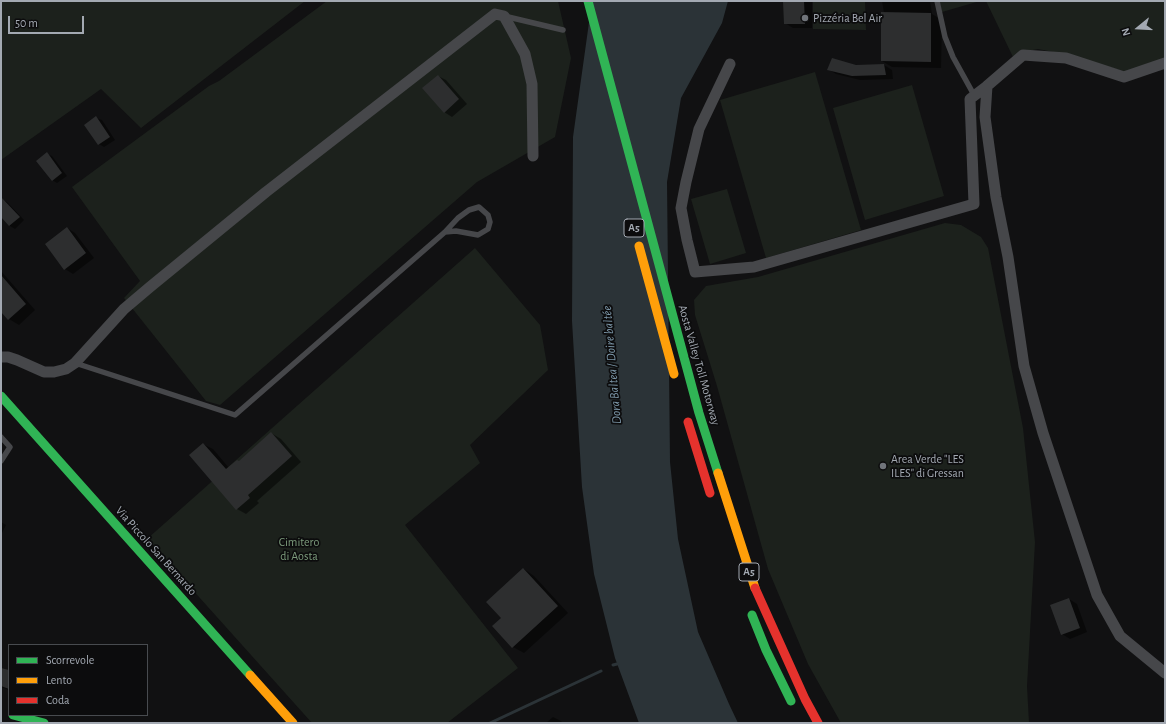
<!DOCTYPE html>
<html>
<head>
<meta charset="utf-8">
<style>
	body { margin:0 }
	#map { position:relative; width:1166px; height:724px; overflow:hidden; background:#111112; font-family:"Alegreya Sans",sans-serif }
	canvas { display:block }
	.frame { position:absolute; inset:0; border:2px solid #a3a9b2; pointer-events:none }
	.legend { position:absolute; left:8px; top:644px; width:140px; height:72px; box-sizing:border-box; background:#0c0c0d; border:1px solid #484b4f; margin:0; padding:5px 7px; list-style:none; font-size:12px; color:#a3a9b2 }
	.legend li { display:flex; align-items:center; gap:8px; height:20px }
	.legend b { width:20px; border:1px solid #484b4f }
	.north { position:absolute; left:1118px; top:8px; width:40px; height:40px; -webkit-text-stroke:3px #0c0c0d; paint-order:stroke; rotate:252deg; font-size:11px; font-weight:700; line-height:16px; text-align:center; color:#a3a9b2 }
	.north::after { content:''; display:block; margin:auto; width:14px; height:18px; background:#a3a9b2; clip-path:polygon(50% 0,100% 100%,50% 72%,0 100%) }
	.scale { position:absolute; left:8px; top:16px; width:76px; height:18px; box-sizing:border-box; border:2px solid #a3a9b2; border-top:0; padding-left:5px; font-size:12px; line-height:14px; white-space:nowrap; color:#a3a9b2; -webkit-text-stroke:3px #0c0c0d; paint-order:stroke }
</style>
</head>
<body>
<div id="map">
<canvas width="1166" height="724"></canvas>
<div class="frame"></div>
<ul class="legend">
<li><b style="height:5px;background:#30b455"></b>Scorrevole</li>
<li><b style="height:5px;background:#ff9f0a"></b>Lento</li>
<li><b style="height:5px;background:#e5322d"></b>Coda</li>
</ul>
<div class="north">N</div>
<div class="scale">50 m</div>
</div>
<script>
const ctx = document.querySelector('canvas').getContext('2d');
ctx.lineJoin = 'round';
function paint(path, color) { ctx.fillStyle = color; ctx.fill(path, 'evenodd'); }
const poly = rows => new Path2D(rows.map(r => 'M' + r).join(''));
function trace(path, color, width, dash) { ctx.strokeStyle = color; ctx.lineWidth = width; ctx.lineCap = dash ? 'butt' : 'round'; ctx.setLineDash(dash || []); ctx.stroke(path); }
function drawText(font, color, halo, rows, align = 'center') {
  ctx.font = font + ' "Alegreya Sans",sans-serif'; ctx.lineWidth = 3.5; ctx.setLineDash([]); ctx.textBaseline = 'middle'; ctx.strokeStyle = halo; ctx.fillStyle = color; for (const [text, x, y, turn = 0] of rows) {
    ctx.save(); ctx.translate(x, y); ctx.rotate((+turn || 0) * Math.PI / 180); ctx.textAlign = isNaN(turn) ? turn : align; if (halo) ctx.strokeText(text, 0, 0); ctx.fillText(text, 0, 0); ctx.restore();
  }
}
const green = poly([
	[1,1,305,1,141,128,101,89,1,160],
	[327,1,558,1,571,58,555,137,477,182,220,405,206,401,124,298,140,281,72,187,209,86,219,81],
	[813,1,865,1,866,30,813,29],
	[939,1,980,1,942,12],
	[986,1,1165,1,1165,60,1127,72,1063,54,1038,49,1027,51,1013,57],
	[815,72,861,230,766,258,720,100],
	[912,85,944,196,865,220,833,108],
	[727,189,746,253,710,264,691,199],
	[945,223,961,225,981,237,988,248,1023,428,1035,542,1027,686,1029,723,841,723,808,664,768,569,717,386,695,315,694,300,706,286,758,277],
	[475,248,540,325,548,370,470,445,480,463,405,525,518,668,447,723,312,723,147,539]
]);
const water = poly([
	[592,1,728,1,722,23,681,98,667,182,670,462,678,539,698,632,729,704,738,723,639,723,615,658,594,574,582,487,572,321,573,137]
]);
const shadow = poly([
	[784,1,812,1,812,28,793,28,785,23],
	[882,1,930,1,932,14,942,20,941,68,892,67,882,61,884,13],
	[884,65,892,70,893,79,860,80,836,74,828,69,856,66],
	[438,76,446,80,467,104,452,117,444,112],
	[96,118,102,120,115,140,104,147,99,144],
	[47,154,52,156,67,176,57,183,52,180],
	[1,199,7,202,24,220,15,229,10,226,1,216],
	[67,228,75,233,94,258,73,274,65,269],
	[1,271,35,310,19,325,9,319,1,310],
	[271,433,281,439,301,462,257,501,259,503,246,514,237,509,203,444,213,449,229,468,239,462],
	[1,522,6,525,1,535],
	[524,569,534,576,568,613,524,653,513,647,494,626,502,619],
	[1069,599,1077,604,1087,632,1070,639,1062,634],
	[1,669,9,671,9,690,1,687],
	[553,717,561,721,563,723,546,723]
]);
const stream = poly([
	[613,665,617,664],
	[490,723,601,671]
]);
const building = poly([
	[783,1,804,1,805,24,784,24],
	[881,12,931,13,931,62,881,61],
	[832,58,856,65,884,64,886,75,852,76,827,70],
	[438,75,459,99,444,113,422,88],
	[96,116,110,137,98,145,84,125],
	[47,152,62,173,52,181,36,161],
	[1,197,20,217,9,226,1,217],
	[67,227,86,253,64,270,45,244],
	[1,275,26,304,8,320,1,312],
	[271,432,292,456,248,495,250,498,236,510,189,455,203,443,226,469,237,460,239,461],
	[523,568,558,606,512,648,492,626,501,618,486,602],
	[1069,598,1080,628,1061,635,1050,605],
	[1,668,9,670,9,689,1,686]
]);
const lane = poly([
	[937,1,945,37,953,57,974,95],
	[504,16,563,30],
	[75,363,235,415,445,232,458,218,469,210,479,207,488,215,490,222,488,229,478,235,456,231,445,232],
	[1,437,10,447,1,461]
]);
const street = poly([
	[1165,63,1124,77,1066,58,1023,55,987,86,985,117,996,197,1008,257,1024,366,1043,433,1097,595,1120,636,1165,673],
	[730,64,699,129,686,182,681,208,687,240,695,272,754,267,974,204,970,99,987,86],
	[1,357,8,357,17,360,44,372,54,372,66,369,75,363,124,309,150,287,266,192,495,14,504,16,525,54,532,84,533,156]
]);
const fast = poly([
	[588,1,699,413,718,473],
	[1,396,250,675],
	[752,615,766,650,791,701],
	[13,715,44,723]
]);
const slow = poly([
	[639,246,674,374],
	[718,473,755,588],
	[250,675,293,723]
]);
const jam = poly([
	[688,422,710,493],
	[755,588,805,699,818,723]
]);
const markers = [
	[805,18,4,"#70747a"],
	[883,466,4,"#70747a"]
];
const shields = [
	[634,228,20],
	[749,572,20]
];
const shieldNames = [
	["A5",634,228],
	["A5",749,572]
];
const poiNames = [
	["Pizzéria Bel Air",813,18],
	["Area Verde \"LES",891,459],
	["ILES\" di Gressan",891,473]
];
const streetNames = [
	["Aosta Valley Toll Motorway",699,365,74],
	["Via Piccolo San Bernardo",156,551,48]
];
const parkNames = [
	["Cimitero",299,542],
	["di Aosta",299,556]
];
const waterNames = [
	["Dora Baltea / Doire baltée",612,365,-95]
];
paint(green, '#1c211c');
paint(water, '#2b3337');
paint(shadow, '#0007');
trace(stream, '#2b3337', 3);
paint(building, '#2d2e2f');
trace(lane, '#46474a', 5.5);
trace(street, '#46474a', 11);
trace(fast, '#30b455', 9);
trace(slow, '#ff9f0a', 9);
trace(jam, '#e5322d', 9);
for (const [x, y, r, color] of markers) { const dot = new Path2D(); dot.arc(x, y, r, 0, 2 * Math.PI); ctx.fillStyle = color; ctx.fill(dot); trace(dot, '#0c0c0d', 1.5); }
for (const [x, y, w] of shields) { const box = new Path2D(); box.roundRect(x - w / 2, y - 9, w, 18, 3); ctx.fillStyle = '#0c0c0d'; ctx.fill(box); trace(box, '#a3a9b2', 1); }
drawText('bold 11px', '#a3a9b2', null, shieldNames);
drawText('12px', '#a3a9b2', '#0c0c0d', poiNames, 'left');
drawText('12px', '#a3a9b2', '#0c0c0d', streetNames);
drawText('12px', '#7c9b7c', '#0c0c0d', parkNames);
drawText('italic 13px', '#7d98aa', '#0c0c0d', waterNames);
</script>
</body>
</html>
